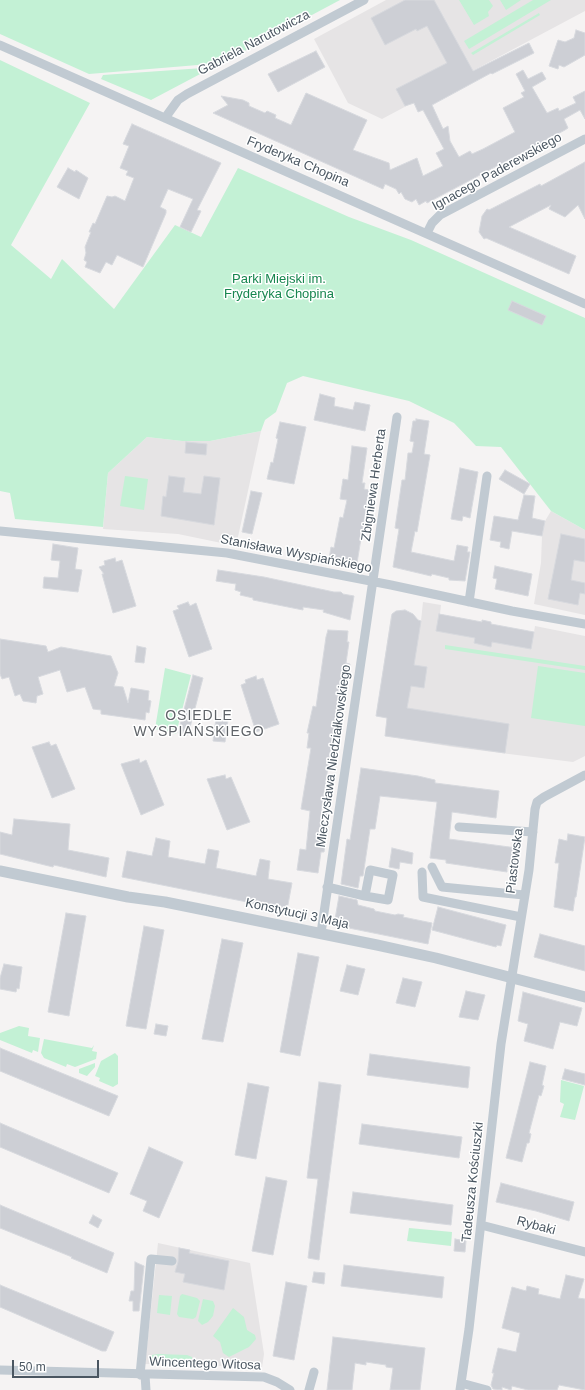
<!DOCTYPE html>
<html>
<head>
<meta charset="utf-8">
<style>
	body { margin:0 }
	#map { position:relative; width:585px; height:1390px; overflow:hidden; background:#f5f3f3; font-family:Helvetica,sans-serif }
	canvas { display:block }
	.scale { position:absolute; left:12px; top:1360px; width:87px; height:18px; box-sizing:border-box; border:2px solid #4a5661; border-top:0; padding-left:5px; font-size:12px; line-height:14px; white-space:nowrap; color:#4a5661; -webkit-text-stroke:3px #fff; paint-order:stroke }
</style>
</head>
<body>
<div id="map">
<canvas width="585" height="1390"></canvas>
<div class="scale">50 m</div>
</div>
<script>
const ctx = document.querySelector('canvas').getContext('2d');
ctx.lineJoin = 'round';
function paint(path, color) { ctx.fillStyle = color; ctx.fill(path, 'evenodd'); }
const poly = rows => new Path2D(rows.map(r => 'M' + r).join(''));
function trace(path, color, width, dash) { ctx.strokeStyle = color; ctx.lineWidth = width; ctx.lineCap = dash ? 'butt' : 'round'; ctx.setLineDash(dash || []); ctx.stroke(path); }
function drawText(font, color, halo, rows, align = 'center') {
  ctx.font = font + ' Helvetica,sans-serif'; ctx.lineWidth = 3; ctx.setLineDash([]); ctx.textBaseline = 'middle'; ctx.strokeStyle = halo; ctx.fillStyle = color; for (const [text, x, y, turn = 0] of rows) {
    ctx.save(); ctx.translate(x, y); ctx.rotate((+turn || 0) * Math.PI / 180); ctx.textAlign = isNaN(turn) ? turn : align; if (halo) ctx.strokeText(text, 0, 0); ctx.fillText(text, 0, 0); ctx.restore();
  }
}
const education = poly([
	[386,0,585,0,585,11,382,119,348,103,314,39],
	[261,431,236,546,178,534,103,529,108,473,147,437,182,441,210,441],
	[551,511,585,530,585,615,534,604,541,563,542,536,545,521],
	[423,602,441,605,440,614,482,622,483,620,491,622,491,624,534,632,535,626,585,636,585,756,573,762,453,747,385,736,387,718,376,716,391,616,396,611,411,613,415,616,416,620,421,621],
	[158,1243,250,1263,264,1354,262,1367,145,1364]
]);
const green = poly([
	[0,0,340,0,222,63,89,74,0,34],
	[459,0,489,0,493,6,488,12,489,16,474,25],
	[500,0,521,0,506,10],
	[533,0,551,0,469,49,464,41],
	[539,13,540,15,473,55,471,53],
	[0,60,90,103,11,245,51,279,62,259,114,309,175,225,201,237,238,168,349,217,411,240,585,318,585,530,551,511,501,447,476,446,454,423,409,401,303,376,287,383,276,412,265,420,261,431,210,441,182,441,147,437,108,473,103,527,15,519,10,493,0,491],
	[203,68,204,72,151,100,101,79,103,75],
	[125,476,148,479,144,510,120,506],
	[445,645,585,666,585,670,445,649],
	[538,666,585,673,585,726,531,718],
	[165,668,191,675,176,734,155,729],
	[19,1026,29,1028,28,1036,40,1038,38,1052,33,1050,32,1053,0,1040,0,1033],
	[44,1039,92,1048,94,1045,92,1051,97,1052,96,1059,75,1067,67,1064,66,1067,44,1058,41,1053],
	[115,1053,118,1056,118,1084,113,1087,99,1081,100,1078,95,1076,101,1061],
	[95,1063,95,1067,87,1076,79,1073,79,1069],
	[561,1080,584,1086,575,1120,560,1117,564,1104,560,1102],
	[409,1228,452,1232,451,1246,407,1241],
	[182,1294,197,1298,200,1301,196,1317,193,1319,179,1317,177,1314,180,1296],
	[159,1295,172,1296,170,1315,157,1313],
	[203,1299,213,1301,215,1306,213,1316,208,1322,202,1325,198,1321],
	[233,1308,244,1317,247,1330,255,1335,256,1339,249,1347,229,1357,223,1353,220,1342,213,1336],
	[158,1354,187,1355,192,1357,192,1360,185,1362,156,1361,151,1359,152,1355]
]);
const building = poly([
	[405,0,434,0,473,71,529,43,534,53,492,74,491,73,432,105,443,129,448,126,450,141,459,157,470,151,472,154,483,149,515,132,503,108,524,97,521,93,525,91,516,74,523,70,528,79,542,72,546,79,532,87,547,113,558,108,559,111,576,103,573,97,585,91,585,119,580,110,564,119,568,128,565,130,427,203,426,201,419,205,416,199,412,202,405,199,401,192,399,194,396,189,385,184,383,189,213,113,228,105,221,96,243,100,249,103,249,106,265,113,267,111,276,115,275,118,291,125,306,93,367,120,353,150,389,163,390,170,417,158,423,176,443,166,436,153,444,149,423,110,418,112,414,103,405,106,396,89,447,63,427,26,417,31,416,29,385,45,371,18,405,0],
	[576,30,585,33,585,55,564,67,559,65,558,69,549,66,558,40,565,42,574,38,576,30],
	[316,51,325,67,278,92,268,74,316,51],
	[132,124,221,163,197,210,201,211,191,232,180,227,193,199,168,189,160,207,166,210,166,213,143,267,117,255,112,265,106,262,100,273,85,267,87,262,84,260,86,253,85,247,91,232,89,232,93,223,95,224,107,196,112,197,115,196,125,201,134,178,126,175,128,171,120,168,129,146,123,144,132,124],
	[585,162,585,219,578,205,565,217,549,209,551,205,509,227,576,256,569,274,486,238,484,239,479,232,482,216,487,209,489,210,540,184,541,186,585,162],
	[68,168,75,172,76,170,88,178,79,199,57,187,68,168],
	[512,301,546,316,542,325,508,310,512,301],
	[320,394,335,398,334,406,353,410,355,402,370,405,365,431,314,420,320,394],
	[416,419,429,421,424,454,430,455,417,532,415,531,411,552,454,561,457,545,468,547,467,552,470,552,465,581,449,580,449,578,432,574,431,576,393,567,399,529,395,528,402,480,405,480,408,453,412,453,414,442,410,441,413,421,416,421,416,419],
	[280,422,306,427,294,484,267,479,271,462,273,463,278,439,276,438,280,422],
	[186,442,207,444,206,455,185,453,186,442],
	[352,446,367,448,362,483,365,483,364,489,369,490,357,563,329,559,331,547,334,548,340,517,343,518,347,500,340,499,343,479,348,480,352,446],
	[460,468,478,472,470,518,463,516,462,521,451,519,460,468],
	[505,470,530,484,524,494,499,479,505,470],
	[169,476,185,478,183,492,201,494,204,476,220,478,214,525,161,516,163,496,166,497,169,476],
	[251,491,262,493,252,534,242,532,251,491],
	[524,495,535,496,532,518,545,521,542,536,512,531,509,549,500,547,501,542,490,540,494,516,518,520,524,495],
	[561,534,585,539,585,562,574,560,571,580,585,583,585,594,580,593,578,605,548,599,561,534],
	[53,544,78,548,75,569,82,570,78,592,43,588,44,577,58,578,60,561,51,560,53,544],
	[115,558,116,562,122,560,136,606,113,613,102,574,104,574,99,567,105,565,104,561,115,558],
	[495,566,532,574,528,596,495,589,497,579,493,578,495,566],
	[218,570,264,577,334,592,341,592,343,594,354,596,350,620,323,612,324,610,303,607,303,610,253,600,253,598,240,595,241,592,235,590,236,584,216,581,218,570],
	[188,602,190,606,196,603,212,649,189,657,173,611,179,609,177,606,188,602],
	[405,610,413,614,418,620,421,621,414,665,427,667,424,688,411,686,407,708,509,724,505,753,385,736,387,718,376,716,392,614,396,611,405,610],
	[439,614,482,622,482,620,491,622,491,624,534,632,531,649,492,642,491,647,474,643,475,638,436,631,439,614],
	[328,630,348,631,347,642,349,642,346,663,350,664,347,687,343,686,340,701,338,703,321,812,330,814,324,852,321,852,318,873,297,870,300,849,306,850,310,811,301,809,311,748,307,748,309,733,307,733,313,706,316,707,326,637,328,630],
	[0,639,46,646,48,652,61,647,111,656,118,673,114,686,123,687,128,703,131,688,149,691,148,700,151,701,149,713,146,712,145,720,101,714,101,710,93,709,85,687,67,692,60,670,38,677,43,694,37,696,36,703,23,701,20,694,15,696,9,677,2,679,0,674,0,639],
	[137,646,146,648,144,663,135,662,137,646],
	[193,675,203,678,188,735,178,733,193,675],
	[256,676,257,680,263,678,279,724,256,732,241,685,246,683,245,680,256,676],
	[216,718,228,720,225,742,213,741,216,718],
	[49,742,51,746,56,744,75,789,52,798,32,747,49,742],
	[139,759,140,763,146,760,164,805,141,815,121,764,139,759],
	[361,768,418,776,435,780,435,783,499,791,496,818,452,812,449,839,517,848,514,868,507,867,507,872,446,863,446,860,430,858,437,802,380,796,375,829,370,829,363,876,360,876,358,888,341,884,347,839,350,840,361,768],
	[225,775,226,779,231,777,250,822,227,830,207,779,225,775],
	[14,819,70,824,68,850,109,858,106,877,54,865,53,867,0,854,0,832,12,835,14,819],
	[568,834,585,837,576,897,575,897,573,911,554,907,559,863,555,863,559,839,567,841,568,834],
	[156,838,170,841,168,857,205,864,208,849,219,851,216,868,256,876,260,859,270,861,268,879,292,883,287,910,122,877,127,851,152,856,156,838],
	[392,848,413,853,412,864,400,862,399,869,389,867,392,848],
	[339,896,357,900,358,905,374,909,375,911,395,915,398,914,404,915,403,917,432,923,428,944,334,925,339,896],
	[438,907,506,925,501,946,497,945,496,947,432,930,438,907],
	[66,913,86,916,69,1016,48,1012,66,913],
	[144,926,164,930,146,1029,126,1026,144,926],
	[540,934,585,946,585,971,534,957,540,934],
	[222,939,243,943,223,1042,202,1039,222,939],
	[298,953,319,957,300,1056,280,1052,298,953],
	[4,964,22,967,19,989,17,988,16,992,0,989,0,978,4,964],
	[347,965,365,969,358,995,340,991,347,965],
	[403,978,422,982,415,1007,396,1003,403,978],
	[466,991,485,995,478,1020,459,1017,466,991],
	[523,992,582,1008,577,1026,560,1022,553,1049,524,1041,528,1024,518,1021,523,992],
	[156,1024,168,1026,166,1036,154,1034,156,1024],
	[0,1048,118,1096,109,1116,0,1071,0,1048],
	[370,1054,470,1067,468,1088,367,1075,370,1054],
	[530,1062,546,1066,542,1085,544,1086,541,1096,539,1095,529,1133,531,1134,529,1143,527,1143,522,1162,506,1158,530,1062],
	[565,1069,585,1074,585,1085,562,1079,565,1069],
	[319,1082,341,1085,319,1260,308,1258,318,1179,307,1178,319,1082],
	[248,1083,269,1087,256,1159,235,1155,248,1083],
	[0,1123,118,1173,109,1193,0,1147,0,1123],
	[362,1124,462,1137,459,1158,359,1144,362,1124],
	[149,1147,183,1162,159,1218,143,1211,147,1201,130,1194,149,1147],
	[266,1177,287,1181,273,1255,252,1251,266,1177],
	[501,1183,574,1202,569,1221,536,1211,496,1202,501,1183],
	[353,1192,453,1205,451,1225,350,1213,353,1192],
	[0,1205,114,1253,107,1273,71,1258,72,1257,0,1228,0,1205],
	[93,1215,102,1220,98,1228,89,1223,93,1215],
	[455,1239,466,1241,465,1252,454,1251,455,1239],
	[179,1248,190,1250,189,1253,229,1261,224,1290,183,1282,185,1274,175,1272,178,1262,179,1248],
	[135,1262,144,1266,139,1311,133,1311,133,1301,129,1301,131,1291,134,1291,135,1262],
	[344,1265,444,1277,442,1298,341,1286,344,1265],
	[314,1272,325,1273,324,1284,312,1282,314,1272],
	[566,1275,584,1279,578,1298,585,1299,585,1390,559,1385,557,1390,528,1390,512,1386,511,1390,502,1387,502,1390,493,1389,491,1385,494,1373,492,1373,498,1348,516,1352,520,1333,502,1328,512,1287,526,1291,527,1286,539,1289,538,1294,560,1299,566,1275],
	[286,1282,307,1286,294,1360,273,1356,286,1282],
	[0,1285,114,1332,106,1351,102,1351,0,1307,0,1285],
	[333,1337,425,1348,420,1390,390,1390,393,1368,386,1367,386,1365,366,1362,366,1365,355,1363,352,1390,327,1390,333,1337]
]);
const minor = poly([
	[0,45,585,304],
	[165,118,178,100,187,94,364,0],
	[427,233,432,223,440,215,585,139],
	[0,531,227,553,391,585,512,611,585,624],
	[469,602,487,476],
	[459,827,533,832],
	[432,867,442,887,524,895],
	[422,872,423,897,521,917],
	[327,887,365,896,388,900,393,875,370,870,365,896],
	[321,933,397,417],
	[481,1225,585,1252],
	[0,1370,264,1377,277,1382,290,1390],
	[140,1375,151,1259,172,1261],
	[145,1375,146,1390],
	[461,1383,487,1390],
	[309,1390,314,1372],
	[460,1390,469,1329,501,1044,529,870,535,809,537,802,544,797,585,775]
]);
const tertiary = poly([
	[0,871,128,897,165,902,377,945,436,958,585,997]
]);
const streetNames = [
	["Gabriela Narutowicza",254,43,-28],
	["Fryderyka Chopina",298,162,23],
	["Ignacego Paderewskiego",497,172,-29],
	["Zbigniewa Herberta",374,485,-82],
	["Stanisława Wyspiańskiego",296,554,11],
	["Mieczysława Niedziałkowskiego",334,756,-82],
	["Piastowska",515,861,-83],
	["Konstytucji 3 Maja",297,914,12],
	["Tadeusza Kościuszki",473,1182,-84],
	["Rybaki",536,1226,15],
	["Wincentego Witosa",205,1364,2]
];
const parkNames = [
	["Parki Miejski im.",279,279],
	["Fryderyka Chopina",279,294]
];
const neighbourhoodNames = [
	["OSIEDLE",199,716],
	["WYSPIAŃSKIEGO",199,732]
];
paint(education, '#e6e4e5');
paint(green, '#c3f1d5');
paint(building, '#cdcfd5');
trace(building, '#d7d9de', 1);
trace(minor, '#c1cad2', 9);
trace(tertiary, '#c1cad2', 11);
drawText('13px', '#4a5661', '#fff', streetNames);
drawText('13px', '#17864f', '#fff', parkNames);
ctx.letterSpacing = '1px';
drawText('14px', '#5f6368', '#fff', neighbourhoodNames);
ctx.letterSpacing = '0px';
</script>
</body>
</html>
